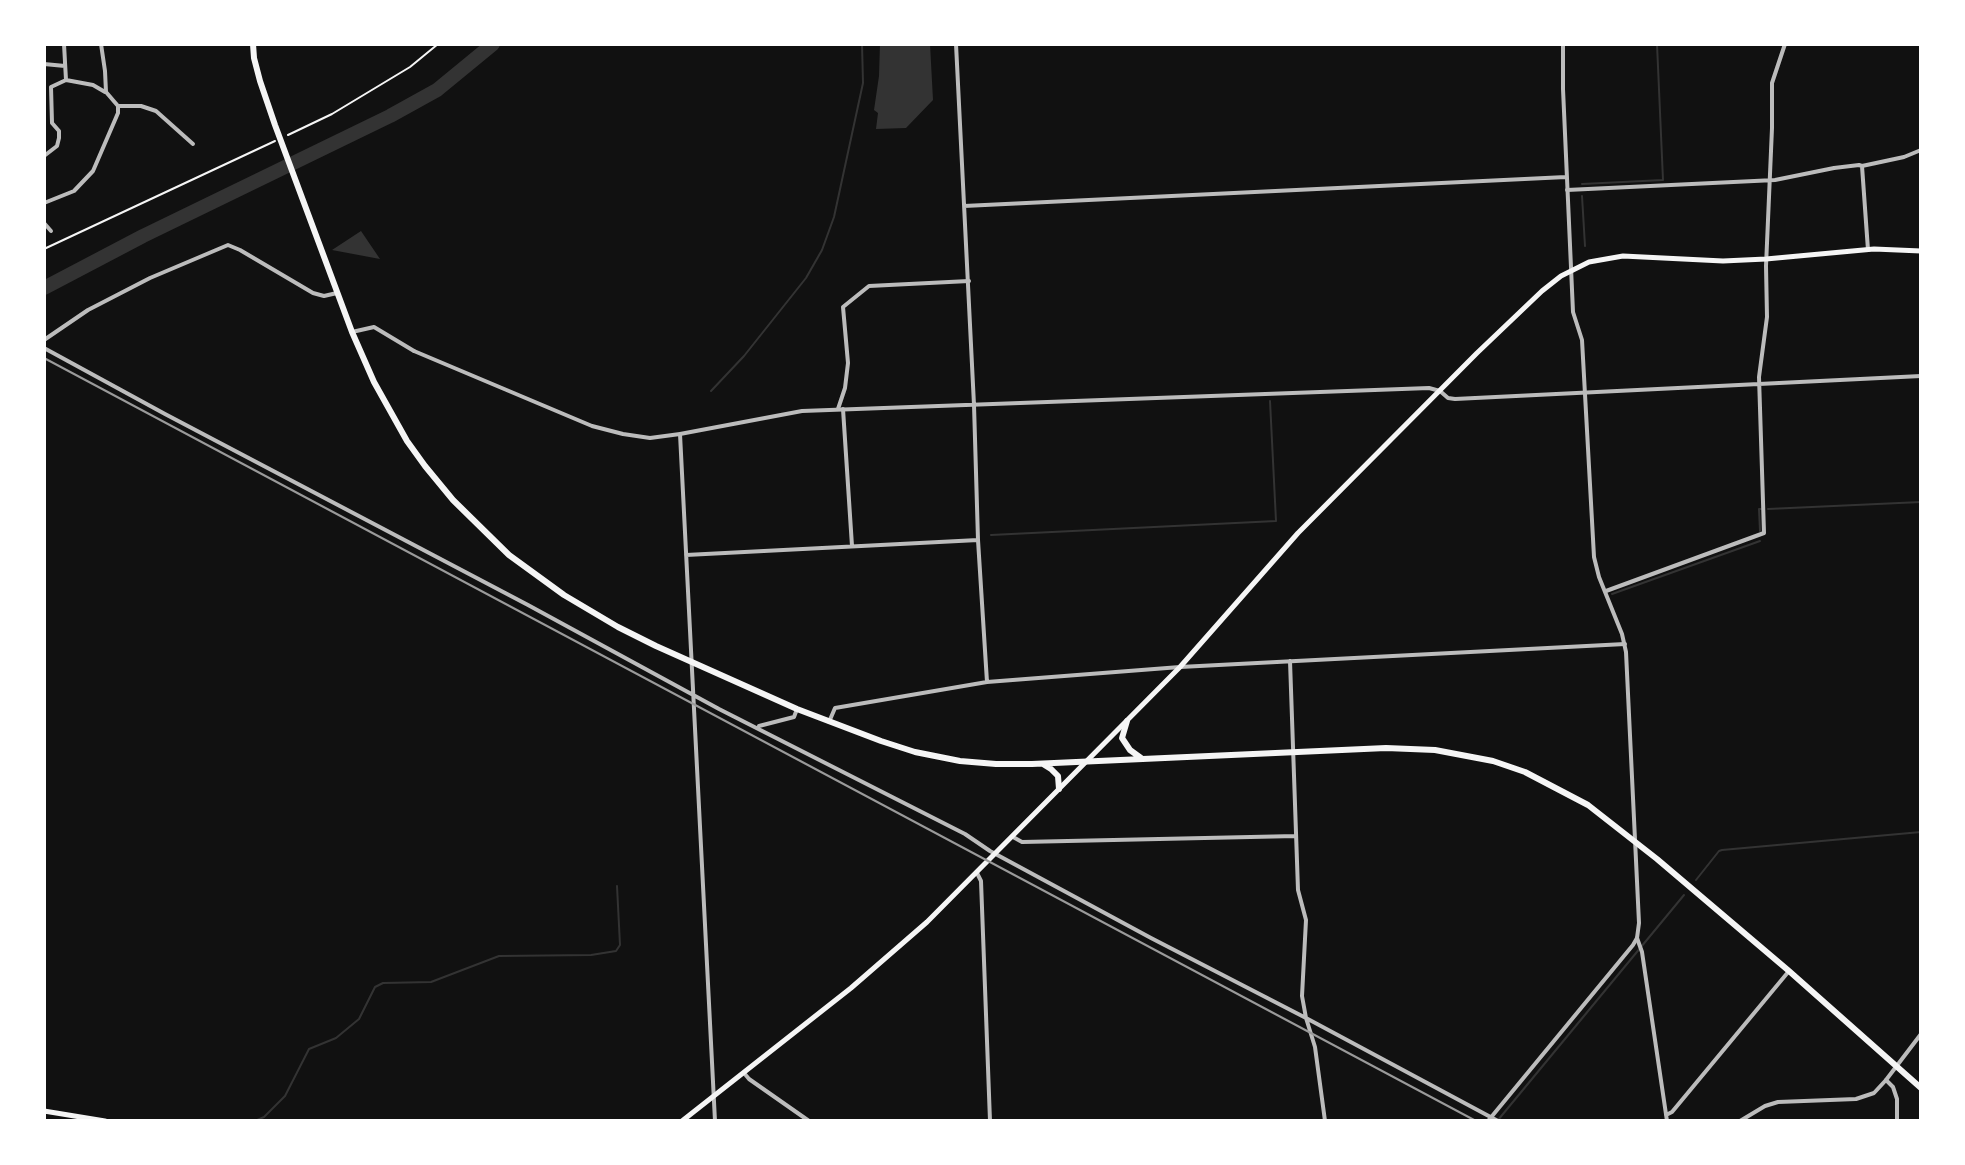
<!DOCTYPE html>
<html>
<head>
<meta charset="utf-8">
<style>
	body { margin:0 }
	#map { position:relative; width:1965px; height:1165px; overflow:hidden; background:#111; font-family:"Roboto Condensed",sans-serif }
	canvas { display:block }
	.frame { position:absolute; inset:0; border:46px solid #fff; pointer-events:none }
</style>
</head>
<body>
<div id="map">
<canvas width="1965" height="1165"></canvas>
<div class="frame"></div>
</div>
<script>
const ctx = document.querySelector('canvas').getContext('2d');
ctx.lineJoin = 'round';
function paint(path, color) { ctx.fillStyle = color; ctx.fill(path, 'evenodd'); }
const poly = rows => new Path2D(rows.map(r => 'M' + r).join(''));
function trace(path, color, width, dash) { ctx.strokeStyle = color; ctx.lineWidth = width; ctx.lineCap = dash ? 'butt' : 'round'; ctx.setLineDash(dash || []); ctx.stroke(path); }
const water = poly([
	[880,44,930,44,933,100,906,128,876,129,878,113,874,110,879,76],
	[361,231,380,259,332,250]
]);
const stream = poly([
	[1582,184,1663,180,1657,44],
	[1582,196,1585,246],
	[711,391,744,356,806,278,822,250,834,217,863,83,862,44],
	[1768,509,1921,502],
	[1760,531,1759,509,1761,509],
	[991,535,1276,521,1270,401],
	[1612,594,1760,541],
	[1696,880,1719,851,1722,850,1921,832],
	[1498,1120,1684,895],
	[255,1121,264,1117,285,1096,309,1049,336,1038,359,1019,375,987,383,983,431,982,499,956,591,955,616,951,620,945,617,886]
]);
const river = poly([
	[44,288,143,236,390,116,437,90,493,44]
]);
const path = poly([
	[288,135,332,114,410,67,438,44],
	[44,249,275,141]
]);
const minor = poly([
	[64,44,66,80,93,85,105,92],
	[44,64,65,66],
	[118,106,141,106,156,111,193,144],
	[44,156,57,146,59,138,59,131,52,123,51,87,66,80],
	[1862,166,1868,250],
	[1567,190,1775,180,1834,168,1859,165,1862,166,1904,157,1921,150],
	[44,203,74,191,93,171,118,113,118,106,106,92,105,71,101,44],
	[44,223,51,231],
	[352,332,374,327,414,351],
	[44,340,88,310,150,278,228,245,240,250,313,293,324,296,337,293],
	[44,348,165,414,528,605,719,709,965,834,990,851,1151,938,1306,1018,1498,1121],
	[1440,391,1448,398,1455,399,1921,376],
	[974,405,978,540,987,682],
	[838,409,845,388,848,363,843,307,869,286,969,281],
	[843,409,852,546],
	[680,434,715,1121],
	[686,555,978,540],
	[1606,591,1764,533,1759,377,1767,317,1766,266,1772,128,1772,83,1785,44],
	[1290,661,1298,890,1306,920,1302,996,1306,1018,1315,1047,1325,1121],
	[829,722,835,708,987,682,1180,667,1625,644],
	[759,726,794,717,797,709],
	[1013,837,1022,842,1296,836],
	[977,873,981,881,990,1121],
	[1637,938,1642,952,1667,1121],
	[1886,1080,1893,1087,1897,1099,1897,1121],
	[1666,1115,1672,1112,1789,971]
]);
const tertiary = poly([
	[956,44,974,405],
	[964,206,1566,177],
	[414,351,592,426,623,434,650,438,680,434,802,411,1429,388,1440,391],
	[744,1073,749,1079,809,1121],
	[1488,1121,1633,945,1637,938,1639,923,1626,652,1622,634,1599,577,1594,557,1582,340,1573,312,1563,89,1563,44],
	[1740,1121,1765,1106,1778,1102,1856,1099,1874,1093,1886,1080,1921,1034]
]);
const secondary = poly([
	[44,1111,105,1121],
	[682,1121,851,988,927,922,1180,667,1298,533,1477,353,1542,291,1561,276,1589,262,1623,256,1723,261,1766,259,1874,249,1921,251]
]);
const primary = poly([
	[253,44,254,58,260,81,275,125,352,332,374,382,407,441,425,466,453,500,509,555,564,595,618,627,656,646,797,709,881,741,915,752,960,761,996,764,1032,764,1386,748,1435,750,1493,761,1525,772,1588,805,1657,859,1789,971,1921,1088],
	[1127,721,1122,738,1130,750,1141,758],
	[1043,764,1051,769,1058,776,1059,789]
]);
const rail = poly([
	[44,358,1476,1121]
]);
paint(water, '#333');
trace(stream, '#333', 2);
trace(river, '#333', 14);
trace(path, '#f5f5f5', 2);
trace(minor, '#bcbcbc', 4);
trace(tertiary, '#bcbcbc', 4);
trace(secondary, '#f5f5f5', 5);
trace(primary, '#f5f5f5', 6);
trace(rail, '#9a9a9a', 2);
</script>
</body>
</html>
